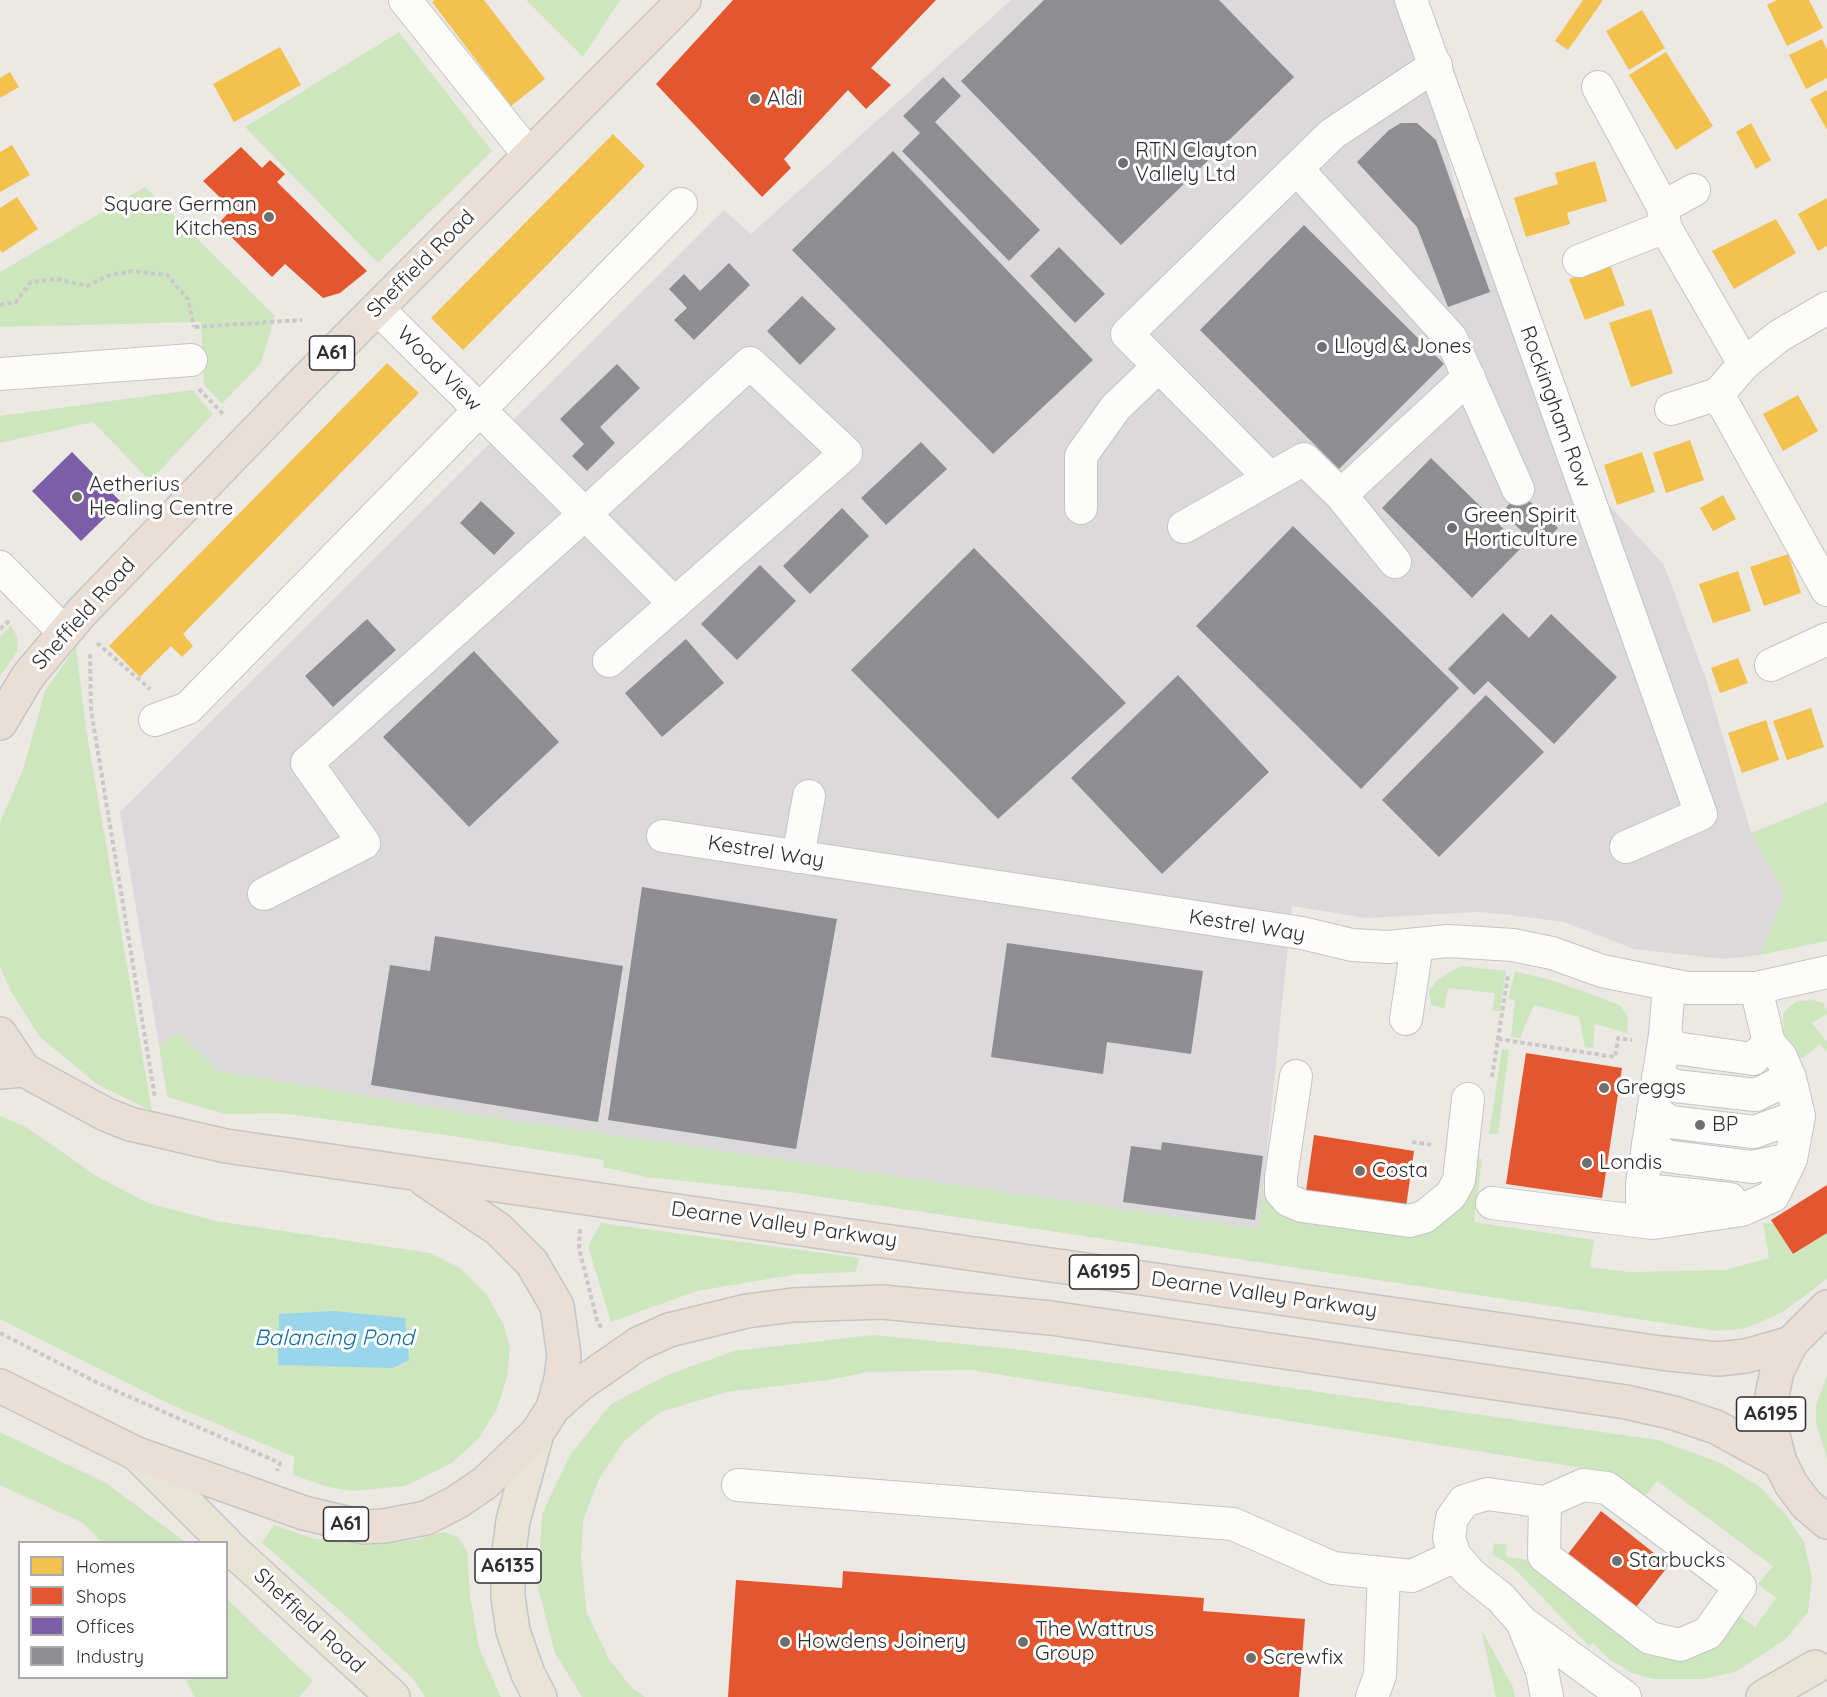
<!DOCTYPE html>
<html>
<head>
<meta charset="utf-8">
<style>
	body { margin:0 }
	#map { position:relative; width:1827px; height:1697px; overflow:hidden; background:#ece8e4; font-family:Quicksand,sans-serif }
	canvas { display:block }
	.legend { position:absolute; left:18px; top:1541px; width:210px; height:138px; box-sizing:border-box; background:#fff; border:2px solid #ababab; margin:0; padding:8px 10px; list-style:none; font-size:18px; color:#2e2e2e }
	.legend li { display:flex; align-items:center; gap:12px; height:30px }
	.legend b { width:30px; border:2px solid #ababab }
</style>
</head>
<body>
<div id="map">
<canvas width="1827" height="1697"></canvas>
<ul class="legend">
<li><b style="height:16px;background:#f2c14e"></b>Homes</li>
<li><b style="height:16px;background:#e4572e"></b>Shops</li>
<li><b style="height:16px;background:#7b5ea7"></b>Offices</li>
<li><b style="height:16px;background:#8d8d92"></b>Industry</li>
</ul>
</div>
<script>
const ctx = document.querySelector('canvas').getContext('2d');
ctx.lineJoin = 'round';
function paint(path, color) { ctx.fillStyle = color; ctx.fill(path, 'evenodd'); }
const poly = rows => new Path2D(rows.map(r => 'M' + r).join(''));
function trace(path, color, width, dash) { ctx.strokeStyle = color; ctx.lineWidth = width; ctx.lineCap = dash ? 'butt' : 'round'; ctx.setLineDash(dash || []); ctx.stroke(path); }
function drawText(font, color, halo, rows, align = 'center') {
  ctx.font = font + ' Quicksand,sans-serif'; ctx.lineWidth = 6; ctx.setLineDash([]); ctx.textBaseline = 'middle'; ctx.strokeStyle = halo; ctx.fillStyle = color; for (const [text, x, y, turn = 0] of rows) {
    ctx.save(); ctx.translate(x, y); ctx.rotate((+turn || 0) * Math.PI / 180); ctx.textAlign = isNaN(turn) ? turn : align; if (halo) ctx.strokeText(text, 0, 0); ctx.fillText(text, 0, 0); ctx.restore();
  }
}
const industrial = poly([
	[1011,0,1395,0,1439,122,1464,219,1502,206,1609,505,1664,565,1706,679,1751,833,1785,894,1760,955,1724,959,1634,949,1564,922,1503,914,1478,912,1366,918,1292,906,1259,1229,509,1120,218,1071,179,1033,159,1045,120,812,724,210,751,234]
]);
const green = poly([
	[526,0,620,0,583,57],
	[399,32,492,151,378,263,245,127],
	[145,187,275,316,261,363,222,404,204,385,201,322,0,327,0,272],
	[192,390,213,414,150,481,93,422,0,443,0,416],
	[11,625,18,639,17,652,0,676,0,637],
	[76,647,86,728,152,1111,98,1085,40,1037,13,995,0,967,0,822,23,770,45,691],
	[1827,802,1827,941,1760,955,1785,894,1751,833],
	[1461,966,1506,971,1500,1011,1492,1011,1495,993,1448,988,1444,1009,1431,1005,1429,991,1437,980],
	[1515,971,1551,980,1620,1005,1628,1017,1627,1033,1595,1024,1593,1048,1585,1047,1579,1017,1534,1005,1520,1038,1511,1037,1515,1000,1508,999],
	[1813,1000,1823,1003,1827,1011,1827,1014,1812,1023,1827,1042,1827,1052,1820,1044,1802,1059,1776,1034,1775,1030,1784,1028,1783,1014,1789,1007,1797,1001],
	[179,1033,218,1071,509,1120,1259,1229,1263,1190,1270,1199,1416,1231,1472,1159,1482,1159,1474,1222,1594,1240,1590,1267,1630,1272,1725,1270,1769,1258,1763,1223,1774,1224,1793,1254,1827,1233,1827,1279,1783,1312,1746,1328,1718,1331,796,1193,646,1177,603,1167,604,1160,446,1135,280,1113,225,1114,167,1097,159,1045],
	[1502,1049,1509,1050,1498,1134,1489,1134],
	[0,1116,26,1127,98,1177,148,1203,216,1221,430,1253,460,1268,486,1294,504,1325,510,1348,507,1377,497,1409,479,1438,452,1463,405,1486,352,1491,328,1487,293,1475,294,1457,163,1401,0,1319],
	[601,1223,860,1258,855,1272,798,1274,697,1291,611,1322,588,1246],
	[873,1335,1023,1350,1658,1440,1721,1463,1760,1487,1786,1515,1804,1542,1812,1578,1808,1612,1785,1640,1735,1672,1704,1679,1653,1679,1632,1673,1609,1659,1593,1643,1589,1646,1513,1567,1492,1554,1494,1543,1507,1545,1506,1557,1531,1560,1633,1642,1736,1613,1755,1627,1776,1598,1758,1584,1773,1566,1657,1481,1644,1498,1614,1473,971,1370,868,1372,828,1380,727,1392,660,1412,624,1441,599,1479,583,1520,581,1559,587,1613,609,1659,631,1687,645,1697,582,1697,555,1653,538,1588,542,1514,570,1455,611,1404,670,1374,734,1351],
	[1827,1375,1827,1459,1816,1423,1816,1405],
	[0,1432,106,1483,185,1542,102,1542,83,1523,0,1485],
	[274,1525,315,1539,372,1545,418,1539,444,1532,458,1537,467,1551,470,1596,479,1648,501,1697,425,1697,413,1679,347,1617,262,1543],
	[227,1599,313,1681,299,1697,195,1697,185,1678,226,1678],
	[1481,1629,1513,1687,1515,1697,1496,1697]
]);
const water = poly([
	[334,1311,405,1318,409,1360,393,1368,278,1365,279,1314]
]);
const homes = poly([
	[435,0,484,0,545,79,511,106,432,2],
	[1583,0,1603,0,1568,50,1555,41],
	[1777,0,1809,0,1823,28,1787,46,1767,5],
	[1642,10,1665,48,1629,70,1606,31],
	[1822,39,1827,49,1827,78,1806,89,1789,55],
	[280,47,301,85,234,122,213,84],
	[1666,52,1713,126,1676,150,1629,75],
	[10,72,19,87,0,98,0,78],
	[1827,90,1827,130,1810,99],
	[1751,123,1771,160,1756,169,1736,132],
	[613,134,645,166,463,350,431,318],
	[12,145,30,175,0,192,0,152],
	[1595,161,1607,201,1567,213,1570,224,1526,237,1514,198,1558,184,1555,173],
	[17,197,38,229,2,253,0,250,0,208],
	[1827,198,1827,246,1818,251,1798,214],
	[1776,219,1796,253,1734,289,1712,251],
	[1610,265,1625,305,1585,320,1569,279],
	[1651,309,1673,373,1631,387,1609,323],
	[387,363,419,393,183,634,193,646,182,657,171,646,140,677,109,646],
	[1798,395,1818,431,1783,451,1763,414],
	[1690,440,1704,480,1666,493,1653,453],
	[1642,452,1655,492,1617,505,1604,465],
	[1723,495,1736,519,1713,531,1700,508],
	[1788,554,1801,593,1764,606,1750,567],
	[1738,571,1751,611,1713,623,1699,584],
	[1738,658,1748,683,1720,693,1711,668],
	[1811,708,1824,747,1787,760,1773,721],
	[1766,720,1779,760,1742,773,1728,733]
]);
const shops = poly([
	[733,0,936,0,871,68,891,85,866,109,848,90,784,159,791,168,762,197,656,84],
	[241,147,262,168,270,160,285,174,277,182,367,271,340,293,323,298,285,264,272,277,218,224,232,209,203,181],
	[1526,1053,1622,1068,1602,1198,1506,1184],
	[1314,1135,1414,1151,1406,1207,1306,1191],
	[1827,1185,1827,1233,1793,1254,1771,1220],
	[1601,1511,1669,1565,1633,1611,1565,1558],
	[843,1571,1204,1598,1203,1611,1305,1619,1299,1697,728,1697,736,1580,842,1588]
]);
const offices = poly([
	[72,452,121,502,81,541,32,491]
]);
const industry = poly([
	[1044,0,1219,0,1294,77,1121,245,961,81],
	[943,77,961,96,935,122,1040,230,1009,261,902,151,920,133,903,116],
	[1401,123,1417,123,1436,140,1490,292,1448,307,1417,227,1357,162,1389,130],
	[893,151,1093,360,993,454,792,250],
	[1304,225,1444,364,1339,469,1200,330],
	[1059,247,1105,294,1075,323,1030,276],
	[729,263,750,285,694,340,674,320,687,308,669,289,684,274,700,291],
	[802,296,836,329,800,365,767,331],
	[617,364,640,388,600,427,615,443,587,471,572,456,584,444,560,419],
	[921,442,947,469,886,525,861,498],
	[1431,458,1522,547,1472,598,1382,508],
	[1520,492,1558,528,1539,548,1502,512],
	[481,501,515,533,494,555,460,523],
	[842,508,869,536,810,594,783,566],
	[1293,526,1459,688,1361,789,1196,626],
	[974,548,1126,703,998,819,851,670],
	[760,565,796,601,737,660,701,624],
	[1503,613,1529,638,1551,614,1617,677,1554,744,1488,681,1474,695,1448,669],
	[367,619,396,650,333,707,305,676],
	[686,639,724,683,662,737,625,693],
	[474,651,559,742,469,827,383,737],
	[1178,675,1269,772,1162,874,1071,778],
	[1486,695,1544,752,1439,857,1382,800],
	[642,887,837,919,796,1149,608,1120],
	[435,936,623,966,598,1122,371,1085,390,965,430,971],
	[1007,943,1203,971,1191,1054,1107,1042,1103,1074,991,1057],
	[1162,1142,1263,1156,1255,1220,1123,1202,1131,1146,1161,1150]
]);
const path = poly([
	[0,305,16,302,31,282,57,279,87,286,107,276,132,271,167,275,188,299,194,327],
	[195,327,302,320],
	[199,389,225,416],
	[0,629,9,621],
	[97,643,150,689],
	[90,654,91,710,155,1098],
	[1498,1039,1615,1057,1618,1038,1632,1040],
	[1492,1077,1508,975],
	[1412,1142,1433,1145],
	[580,1229,579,1248,597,1320,602,1329],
	[0,1333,98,1383,280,1463,277,1471]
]);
const minor = poly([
	[405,0,529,155],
	[1411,0,1701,814,1626,847],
	[1598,87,1663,207,1665,227],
	[1297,169,1451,338,1518,489],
	[1663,207,1694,190],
	[1579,261,1665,227,1744,364],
	[377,308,585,514,750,363,846,453,609,661],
	[1827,308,1779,336,1744,364,1718,394,1827,590],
	[0,374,191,360],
	[1671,409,1718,394],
	[1270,478,1127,334,1332,134,1436,65],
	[1341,495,1469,377],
	[1081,508,1081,456,1116,407,1159,366],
	[1184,527,1304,459,1341,495,1395,562],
	[0,567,64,632],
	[1771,665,1827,639],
	[155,720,188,708,681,204],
	[663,836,1302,933,1352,945,1388,947,1448,941,1513,945,1552,953,1602,971,1687,988,1756,988,1827,972],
	[798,857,809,796],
	[264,894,364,843,307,763,585,514,674,603],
	[1669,986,1665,1035,1642,1184,1642,1206,1653,1223,1742,1210,1773,1196,1791,1159,1799,1116,1790,1078,1781,1057,1769,1043,1756,988],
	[1406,1019,1417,945],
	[1665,1035,1675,1048,1753,1059,1769,1043],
	[1296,1076,1281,1177,1281,1192,1288,1200,1302,1206,1409,1221,1424,1217,1451,1195,1459,1180,1468,1099],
	[1658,1077,1675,1086,1756,1095,1790,1078],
	[1653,1110,1670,1122,1754,1132,1799,1116],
	[1648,1143,1666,1156,1752,1167,1791,1159],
	[1642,1184,1655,1191,1730,1199],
	[1492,1203,1653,1223],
	[738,1485,1233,1524,1333,1568,1412,1576,1455,1556],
	[1545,1502,1544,1556,1650,1638,1680,1645,1708,1633,1740,1587,1607,1488,1583,1485,1545,1502,1487,1494,1464,1501,1452,1518,1449,1538,1455,1556,1472,1575,1501,1598,1522,1622,1625,1697],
	[1522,1622,1542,1671,1547,1697],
	[1372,1697,1380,1675,1384,1573]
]);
const major = poly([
	[537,1433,513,1521,508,1559,508,1597,513,1631,528,1674,540,1697],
	[137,1454,225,1542],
	[226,1544,393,1697],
	[1763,1697,1815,1667]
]);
const highway = poly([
	[0,723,28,676,81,613,304,382,684,0],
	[0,1034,24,1070],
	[0,1072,24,1070,105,1114,130,1124,226,1146,1661,1353,1718,1359,1746,1356,1791,1343],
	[1827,1307,1791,1343,1777,1371,1771,1401,1772,1432,1780,1462,1791,1484,1806,1504,1827,1522],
	[0,1386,137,1454,304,1513,363,1527,384,1526,426,1518,457,1502,485,1483,537,1433,553,1408,561,1379,564,1355,557,1306,532,1263,498,1229,425,1180],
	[553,1408,579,1385,638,1344,669,1330,747,1311,793,1305,882,1302,1051,1318,1626,1402,1674,1413,1716,1427,1780,1462]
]);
const markers = [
	[755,99,6,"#706f6e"],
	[1123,163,6,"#706f6e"],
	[269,217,6,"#706f6e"],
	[1322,347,6,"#706f6e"],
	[77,497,6,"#706f6e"],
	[1452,528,6,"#706f6e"],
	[1604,1088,6,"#706f6e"],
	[1700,1125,6,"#706f6e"],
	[1587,1163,6,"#706f6e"],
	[1360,1171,6,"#706f6e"],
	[1617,1561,6,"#706f6e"],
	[785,1642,6,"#706f6e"],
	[1023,1642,6,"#706f6e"],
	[1251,1658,6,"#706f6e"]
];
const shields = [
	[332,353,45],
	[1104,1272,69],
	[1771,1414,69],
	[346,1524,45],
	[508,1566,66]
];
const shieldNames = [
	["A61",332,353],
	["A6195",1104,1272],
	["A6195",1771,1414],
	["A61",346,1524],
	["A6135",508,1566]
];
const poiNames = [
	["Aldi",767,99],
	["RTN Clayton",1135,151],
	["Vallely Ltd",1135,175],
	["Square German",257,205,"right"],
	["Kitchens",257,229,"right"],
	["Lloyd & Jones",1334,347],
	["Aetherius",89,485],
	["Healing Centre",89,509],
	["Green Spirit",1464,516],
	["Horticulture",1464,540],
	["Greggs",1616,1088],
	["BP",1712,1125],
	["Londis",1599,1163],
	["Costa",1372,1171],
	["Starbucks",1629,1561],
	["The Wattrus",1035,1630],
	["Group",1035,1654],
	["Howdens Joinery",797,1642],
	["Screwfix",1263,1658]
];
const streetNames = [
	["Sheffield Road",421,264,-45],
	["Wood View",439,369,45],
	["Rockingham Row",1555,407,70],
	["Sheffield Road",84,614,-48],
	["Kestrel Way",766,852,9],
	["Kestrel Way",1247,926,9],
	["Dearne Valley Parkway",784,1225,8],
	["Dearne Valley Parkway",1264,1295,8],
	["Sheffield Road",309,1621,43]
];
const waterNames = [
	["Balancing Pond",334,1338]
];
paint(industrial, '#dcd9db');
paint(green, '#cee6be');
paint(water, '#99d6ec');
paint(homes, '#f2c14e');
paint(shops, '#e4572e');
paint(offices, '#7b5ea7');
paint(industry, '#8d8d92');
trace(minor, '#c5c4c5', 34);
trace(major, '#c6c5c4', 36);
trace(highway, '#c6c5c4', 36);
trace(path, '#c9c9c8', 4, [4.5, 3]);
trace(minor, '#fcfcfb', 32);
trace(major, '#e8e4d6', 33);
trace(highway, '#eadfd6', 33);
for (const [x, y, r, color] of markers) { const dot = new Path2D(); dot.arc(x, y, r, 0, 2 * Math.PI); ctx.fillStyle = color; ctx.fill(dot); trace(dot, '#fff', 2); }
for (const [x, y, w] of shields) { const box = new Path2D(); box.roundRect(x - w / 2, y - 17, w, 34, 4.5); ctx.fillStyle = '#fff'; ctx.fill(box); trace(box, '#2e2e2e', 1.5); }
drawText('bold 20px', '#2e2e2e', null, shieldNames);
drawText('21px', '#2e2e2e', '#fff', poiNames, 'left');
drawText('21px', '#2e2e2e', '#fff', streetNames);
drawText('italic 22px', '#0d6fa3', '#fff', waterNames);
</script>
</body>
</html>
